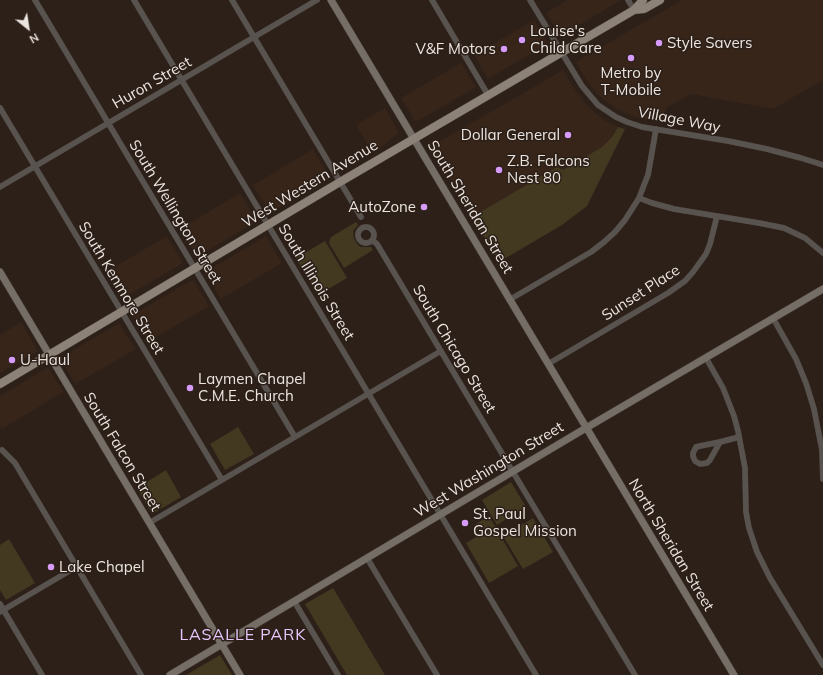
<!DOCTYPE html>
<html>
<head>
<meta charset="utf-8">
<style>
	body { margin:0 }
	#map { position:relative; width:823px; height:675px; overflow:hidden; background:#2c2019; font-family:Mulish,sans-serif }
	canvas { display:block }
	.north { position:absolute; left:8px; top:8px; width:40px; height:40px; -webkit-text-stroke:3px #2c2019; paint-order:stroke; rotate:150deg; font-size:11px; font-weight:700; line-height:16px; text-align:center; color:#ece4df }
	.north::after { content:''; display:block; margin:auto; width:14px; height:18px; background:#ece4df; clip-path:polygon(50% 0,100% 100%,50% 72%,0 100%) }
</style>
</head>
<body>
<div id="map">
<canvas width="823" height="675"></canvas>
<div class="north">N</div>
</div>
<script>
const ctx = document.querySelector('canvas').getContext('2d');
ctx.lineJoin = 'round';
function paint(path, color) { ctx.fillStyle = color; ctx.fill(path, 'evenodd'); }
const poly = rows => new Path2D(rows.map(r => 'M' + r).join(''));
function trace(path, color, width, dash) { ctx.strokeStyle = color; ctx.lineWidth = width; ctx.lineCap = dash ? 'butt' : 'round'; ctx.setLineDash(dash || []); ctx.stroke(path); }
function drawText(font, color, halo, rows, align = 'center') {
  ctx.font = font + ' Mulish,sans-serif'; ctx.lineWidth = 3; ctx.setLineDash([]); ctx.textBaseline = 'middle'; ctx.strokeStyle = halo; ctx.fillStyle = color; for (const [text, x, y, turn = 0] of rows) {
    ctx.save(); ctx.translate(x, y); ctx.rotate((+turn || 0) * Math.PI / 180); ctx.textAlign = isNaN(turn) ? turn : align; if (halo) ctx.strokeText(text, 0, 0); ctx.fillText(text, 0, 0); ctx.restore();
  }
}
const built = poly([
	[567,0,621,0,561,36,546,13],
	[682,0,823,0,823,80,773,109,691,94,666,108,663,123,635,117,625,113,614,107,597,94,587,81,576,62],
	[534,20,548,44,488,79,474,55],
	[461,63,476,87,416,122,401,98],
	[563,70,574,88,583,100,592,110,604,120,618,127,612,137,602,147,563,170,557,167,472,217,430,147],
	[385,108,399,133,392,138,383,146,373,153,356,125],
	[313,149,330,178,270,213,253,185],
	[240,193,257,221,197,257,180,229],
	[167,236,183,263,122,299,106,272],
	[266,236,282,263,221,299,205,272],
	[192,280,193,280,209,306,148,342,132,315],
	[21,322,38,351,0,373,0,335],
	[119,323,136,349,75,384,60,358],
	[48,367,63,392,2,429,0,425,0,396]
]);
const green = poly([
	[618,127,625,129,587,206,562,225,499,262,472,217,557,167,563,170,602,147,612,137],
	[356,222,358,225,353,231,354,239,359,246,362,247,371,247,373,250,344,268,330,245,329,242,330,239,331,237],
	[325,241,347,278,318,295,296,258],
	[238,427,254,454,225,470,210,444],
	[166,470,181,497,152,514,137,488],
	[511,482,526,507,497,525,482,500],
	[489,516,518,566,489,583,466,543,480,535,474,525],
	[533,518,553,552,523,569,503,536],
	[9,539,35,583,6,600,0,590,0,545],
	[333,588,385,675,347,675,305,604],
	[220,655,232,675,186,675]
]);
const street = poly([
	[35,0,295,437],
	[134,0,536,675],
	[232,0,361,217],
	[432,0,488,95],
	[530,0,582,86,598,105,616,117,627,122,642,127,728,141,767,149,801,158,823,165],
	[628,0,634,10],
	[0,108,222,480],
	[0,187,317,0],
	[639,198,652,203,674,209,759,223,784,228,805,238,823,253],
	'358 235a8 8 0 1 1 16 0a8 8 0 1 1-16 0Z',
	[372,240,377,244,513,472,635,675],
	[509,300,591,252,604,242,615,232,625,220,639,198,644,185,648,175,656,129],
	[773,318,796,359,806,383,814,409,822,450,823,479],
	[706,358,723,388,734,416,738,431,745,468,746,512,749,528,757,552,770,578,823,665],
	[548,364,668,293,685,281,693,272,706,254,710,244,717,216],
	[720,442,710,460,707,463,700,464,695,461,693,456,693,453,696,447,700,446,720,442],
	[720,442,739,437],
	[2,450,15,463,141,675],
	[149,523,441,351],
	[367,558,437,675],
	[294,601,338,675],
	[0,604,42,675],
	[0,612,76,567]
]);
const secondary = poly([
	[331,0,734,675],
	[0,272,240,675],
	[170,675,586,428,823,289]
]);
const primary = poly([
	[634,10,644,9,660,0],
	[0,384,340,182,634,10,643,0]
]);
const markers = [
	[522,40,4,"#d79bf9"],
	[659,43,4,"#d79bf9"],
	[504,49,4,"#d79bf9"],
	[631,58,4,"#d79bf9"],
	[568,135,4,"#d79bf9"],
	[499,170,4,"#d79bf9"],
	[424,207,4,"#d79bf9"],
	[12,360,4,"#d79bf9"],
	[190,388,4,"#d79bf9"],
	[465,523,4,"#d79bf9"],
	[51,567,4,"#d79bf9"]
];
const poiNames = [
	["Louise's",530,31],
	["Child Care",530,48],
	["Style Savers",667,43],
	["V&F Motors",496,49,"right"],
	["Metro by",631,73,"center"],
	["T-Mobile",631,90,"center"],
	["Dollar General",560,135,"right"],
	["Z.B. Falcons",507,161],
	["Nest 80",507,178],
	["AutoZone",416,207,"right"],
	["U-Haul",20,360],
	["Laymen Chapel",198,379],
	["C.M.E. Church",198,396],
	["St. Paul",473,514],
	["Gospel Mission",473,531],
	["Lake Chapel",59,567]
];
const streetNames = [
	["Huron Street",152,83,-30],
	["Village Way",679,120,11],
	["West Western Avenue",310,184,-31],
	["South Sheridan Street",470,207,59],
	["South Wellington Street",175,212,59],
	["South Illinois Street",316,282,59],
	["South Kenmore Street",121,288,59],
	["Sunset Place",641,293,-33],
	["South Chicago Street",454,349,59],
	["South Falcon Street",122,452,59],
	["West Washington Street",489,470,-31],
	["North Sheridan Street",671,545,59]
];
const neighbourhoodNames = [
	["LASALLE PARK",243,635]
];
paint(built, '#37251a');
paint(green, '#423920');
trace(street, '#473b35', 6);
trace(secondary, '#473b35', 8);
trace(primary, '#473b35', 9);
trace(street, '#58534e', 5.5);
trace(secondary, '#756e66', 7);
trace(primary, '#8c8278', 8);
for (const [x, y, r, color] of markers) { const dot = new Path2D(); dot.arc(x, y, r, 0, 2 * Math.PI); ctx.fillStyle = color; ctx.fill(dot); trace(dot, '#2c2019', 1.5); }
drawText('15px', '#ece4df', '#2c2019', poiNames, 'left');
drawText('15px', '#ece4df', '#2c2019', streetNames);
ctx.letterSpacing = '1px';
drawText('16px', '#e8c7fd', '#2c2019', neighbourhoodNames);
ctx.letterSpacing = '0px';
</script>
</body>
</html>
